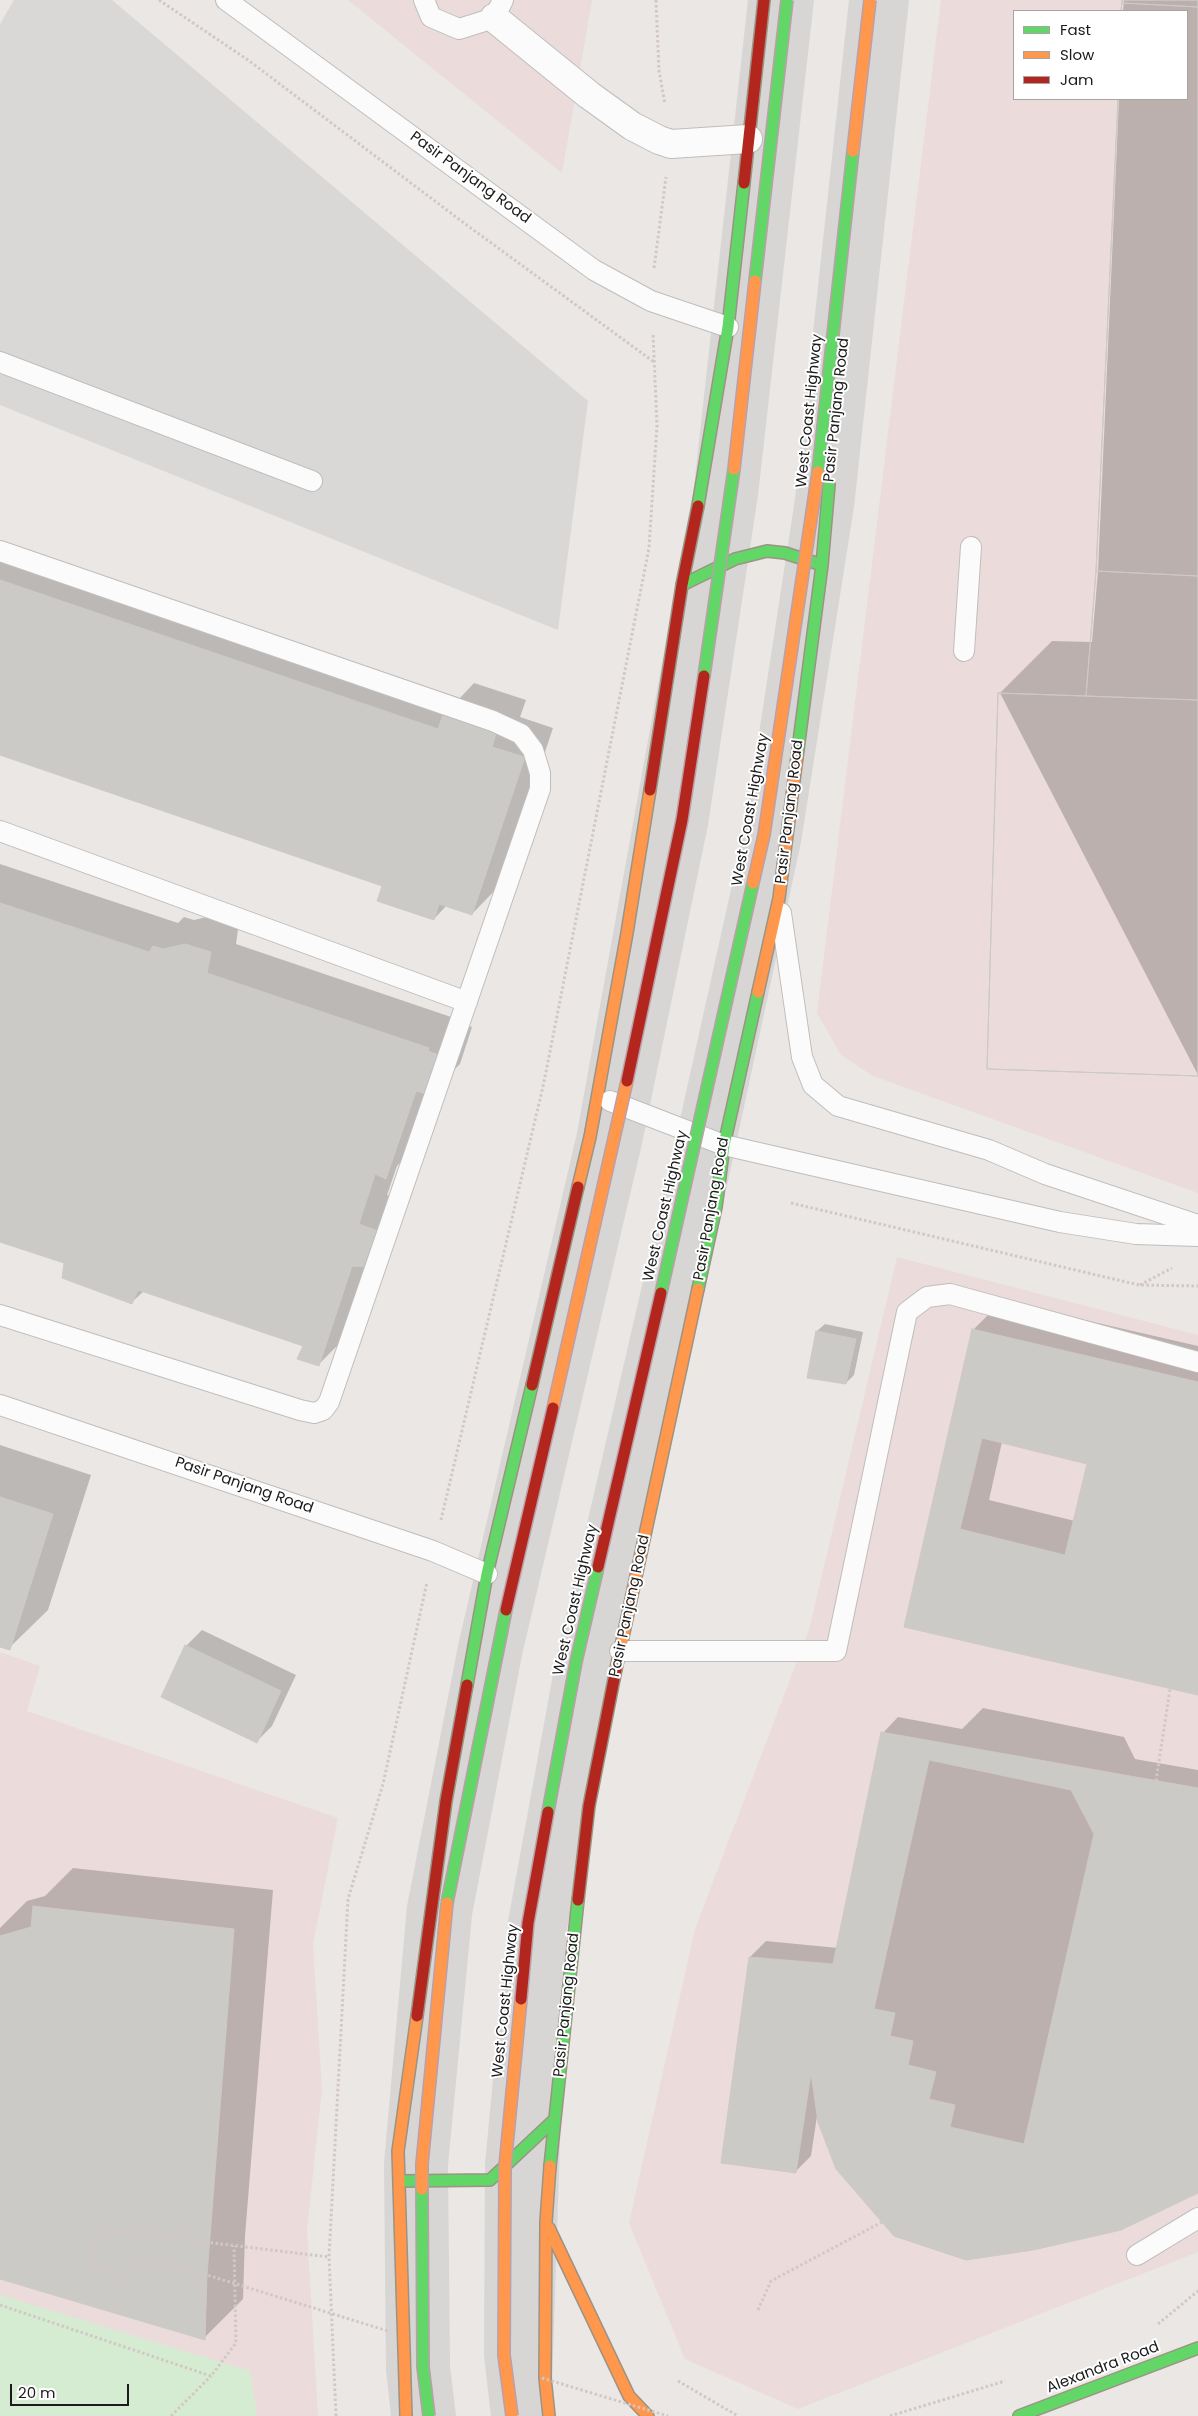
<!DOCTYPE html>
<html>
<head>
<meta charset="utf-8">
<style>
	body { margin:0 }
	#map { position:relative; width:1198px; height:2416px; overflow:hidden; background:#eae7e4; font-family:Poppins,sans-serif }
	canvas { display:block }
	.legend { position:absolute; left:1013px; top:10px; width:175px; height:90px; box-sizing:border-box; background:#fff; border:1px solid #a4a4a4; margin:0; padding:6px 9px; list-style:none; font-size:15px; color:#1b1b1b }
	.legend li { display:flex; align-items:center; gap:10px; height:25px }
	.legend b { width:25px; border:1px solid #a4a4a4 }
	.scale { position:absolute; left:10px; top:2384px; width:119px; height:22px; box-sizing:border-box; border:2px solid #1b1b1b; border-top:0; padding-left:6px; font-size:15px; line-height:18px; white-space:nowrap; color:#1b1b1b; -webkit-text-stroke:4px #fff; paint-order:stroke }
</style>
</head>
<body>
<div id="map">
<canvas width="1198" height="2416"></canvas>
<ul class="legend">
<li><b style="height:6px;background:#63d668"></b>Fast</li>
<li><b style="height:6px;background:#ff974d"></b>Slow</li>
<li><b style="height:6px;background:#b3261e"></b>Jam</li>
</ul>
<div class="scale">20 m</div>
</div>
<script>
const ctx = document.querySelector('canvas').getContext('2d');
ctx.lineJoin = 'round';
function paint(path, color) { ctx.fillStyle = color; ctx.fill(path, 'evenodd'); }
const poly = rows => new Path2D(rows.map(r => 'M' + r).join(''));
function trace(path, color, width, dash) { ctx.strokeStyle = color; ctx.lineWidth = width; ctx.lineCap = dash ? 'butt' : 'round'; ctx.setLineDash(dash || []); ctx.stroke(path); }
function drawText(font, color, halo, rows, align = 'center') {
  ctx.font = font + ' Poppins,sans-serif'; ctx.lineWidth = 4; ctx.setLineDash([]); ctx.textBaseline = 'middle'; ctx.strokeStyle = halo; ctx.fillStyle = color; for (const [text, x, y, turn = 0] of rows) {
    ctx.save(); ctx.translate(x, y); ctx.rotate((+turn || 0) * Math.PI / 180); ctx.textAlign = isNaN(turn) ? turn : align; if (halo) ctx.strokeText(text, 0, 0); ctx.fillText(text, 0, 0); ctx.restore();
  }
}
const commercial = poly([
	[348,0,592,0,562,173],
	[941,0,1198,0,1198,1193,873,1076,841,1055,817,1013],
	[1014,11,1187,11,1187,99,1014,99],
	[897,1257,1198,1335,1198,2252,798,2409,685,2359,629,2223,695,1929,809,1630],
	[0,1652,40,1666,27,1711,338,1818,313,1944,322,2090,307,2229,318,2416,220,2416,0,2341]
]);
const park = poly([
	[0,2295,250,2371,257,2416,0,2416]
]);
const parking = poly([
	[14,0,112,0,588,401,558,630,0,405,0,24]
]);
const pier = poly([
	[748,0,814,0,758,495,708,825,641,1148,522,1655,472,1915,448,2165,450,2366,456,2416,391,2416,386,2370,384,2163,407,1906,459,1641,577,1133,694,486],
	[849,0,909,0,854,507,801,842,567,1929,551,2416,491,2416,484,2356,485,2164,508,1921,556,1658,671,1160,744,831,795,499]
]);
const shadow = poly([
	[1124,0,1198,0,1198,1075,1000,693,1052,641,1092,642,1098,571,1119,99,1187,99,1187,11,1123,11],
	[0,541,460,698,474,683,526,700,520,717,553,728,501,884,472,914,447,905,434,919,383,885,0,754],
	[0,864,178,923,184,917,194,920,215,915,239,923,236,944,457,1019,456,1021,472,1027,460,1064,435,1089,415,1148,397,1166,387,1195,407,1201,348,1335,319,1364,305,1345,144,1291,132,1302,65,1262,0,1241],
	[1002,1301,1198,1346,1198,1694,906,1626,973,1330],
	[1002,1442,1088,1463,1075,1521,989,1500],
	[825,1324,863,1332,854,1375,846,1383,817,1331],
	[0,1445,91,1475,48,1610,9,1648,0,1645],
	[202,1630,296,1675,272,1726,257,1741,186,1646],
	[983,1708,1124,1737,1135,1759,1198,1770,1198,2191,817,2116,811,2156,795,2172,750,1957,766,1941,838,1948,883,1733,898,1717,962,1729],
	[73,1868,273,1890,245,2236,243,2299,204,2338,0,2278,0,1928,27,1901,45,1896]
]);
const building = poly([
	[1122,0,1198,0,1198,7,1122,3,1122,0],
	[1122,0,1198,0,1198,1076,987,1069,998,693,1086,696,1096,571,1118,99,1187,99,1187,11,1121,11,1122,0],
	[1122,3,1198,7,1198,576,1096,571,1118,99,1187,99,1187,11,1121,11,1122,3],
	[1096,571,1198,576,1198,700,1086,696,1096,571],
	[0,580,438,729,444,712,497,730,492,747,525,757,472,915,439,904,434,920,377,901,382,886,0,755,0,580],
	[998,693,1198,700,1198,1076,987,1069,998,693],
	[0,903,149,952,153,946,163,949,185,944,211,952,207,973,429,1048,428,1051,443,1057,431,1095,416,1091,386,1179,375,1174,359,1224,378,1231,367,1267,352,1266,319,1366,297,1359,303,1346,138,1290,132,1304,62,1278,64,1263,0,1242,0,903],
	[972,1329,1198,1382,1198,1695,904,1627,972,1329],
	[982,1438,1087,1464,1065,1555,960,1529,982,1438],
	[816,1331,856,1339,846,1384,807,1378,816,1331],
	[0,1497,53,1514,10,1650,0,1647,0,1497],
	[185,1645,281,1691,257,1743,161,1697,185,1645],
	[881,1732,1198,1788,1198,2193,1121,2230,1033,2250,966,2260,894,2236,836,2169,818,2122,811,2073,796,2173,721,2163,749,1957,833,1964,881,1732],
	[929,1760,1071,1790,1094,1834,1024,2144,950,2127,955,2105,929,2099,936,2072,908,2065,913,2041,890,2036,895,2013,874,2009,929,1760],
	[33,1906,234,1929,207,2275,205,2340,0,2279,0,1936,31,1927,33,1906]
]);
const path = poly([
	[159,0,248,60,464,223,654,362],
	[656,0,659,71,665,104],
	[654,268,666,177],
	[791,1203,1139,1285,1198,1286],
	[1140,1285,1172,1268],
	[441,1520,544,1082,649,548,657,425,653,334],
	[1156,1781,1170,1689],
	[132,2274,92,2269,97,2229,329,2257],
	[0,2305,211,2376,236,2343,234,2246],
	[758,2310,771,2281,882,2222],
	[1158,2324,1198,2291],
	[678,2381,738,2416],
	[171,2416,211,2376],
	[336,2416,329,2257,348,1899,383,1784,427,1582],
	[890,2416,1005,2381]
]);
const lane = poly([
	[226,0,594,270,651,301,728,327],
	[424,0,431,17,459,29,494,18,503,0],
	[0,362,312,481],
	[0,551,493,721,521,734,533,750,540,773,540,789,329,1402,323,1410,314,1413,300,1410,0,1315],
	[964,651,971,547],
	[0,831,467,1002],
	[781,913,802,1057,813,1085,838,1106,989,1150,1045,1174,1198,1225],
	[610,1101,724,1145,798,1162,1060,1222,1136,1234,1198,1236],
	[0,1405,433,1551,487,1574],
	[620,1651,836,1651,907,1312,927,1297,950,1294,1198,1362],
	[1137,2255,1198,2218]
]);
const street = poly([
	[494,18,589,95,632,126,659,140,671,144,748,139]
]);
const fast = poly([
	[698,506,728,327,744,183],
	[682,585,735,559,767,551,785,553,822,565],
	[797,757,822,565,829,485],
	[698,1289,716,1207,724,1145,758,992],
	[467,1685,487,1574,532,1385],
	[550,2166,578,1900],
	[400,2181,490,2180,554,2120],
	[1019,2416,1198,2348]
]);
const slow = poly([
	[758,992,779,898,797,757],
	[578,1187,590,1137,627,933,650,790],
	[616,1669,698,1289],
	[549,2228,629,2396,648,2416],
	[406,2416,398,2151,417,2016],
	[549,2416,545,2378,546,2222,550,2166]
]);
const jam = poly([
	[744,183,764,0],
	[650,790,682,585,698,506],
	[532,1385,578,1187],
	[578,1900,589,1806,616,1669],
	[417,2016,446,1801,467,1685]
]);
const pathBridge = poly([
	[132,2274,134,2260,207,2275,388,2331],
	[542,2378,668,2416]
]);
const fastBridge = poly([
	[755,281,787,0],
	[818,472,853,151],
	[704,676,734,469],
	[661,1293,753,883],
	[548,1812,576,1662,598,1567],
	[447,1903,506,1610],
	[422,2189,423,2367,429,2416]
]);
const slowBridge = poly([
	[853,151,870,0],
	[734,469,755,281],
	[753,883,764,835,818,472],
	[553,1408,627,1081],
	[422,2189,422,2164,447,1903],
	[512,2416,504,2355,505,2166,521,1999]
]);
const jamBridge = poly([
	[627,1081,682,820,704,676],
	[598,1567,661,1293],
	[506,1610,553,1408],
	[521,1999,528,1923,548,1812]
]);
const streetNames = [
	["Pasir Panjang Road",470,178,36],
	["Pasir Panjang Road",837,410,-84],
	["West Coast Highway",810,411,-84],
	["West Coast Highway",751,810,-80],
	["Pasir Panjang Road",790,812,-83],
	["West Coast Highway",666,1206,-77],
	["Pasir Panjang Road",712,1209,-80],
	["Pasir Panjang Road",244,1486,19],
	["West Coast Highway",576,1600,-77],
	["Pasir Panjang Road",630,1606,-78],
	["West Coast Highway",506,2001,-84],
	["Pasir Panjang Road",567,2005,-84],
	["Alexandra Road",1103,2368,-21]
];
paint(commercial, '#ebdcdb');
paint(park, '#d5ecd3');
paint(parking, '#dad8d7');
paint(pier, '#d7d6d5');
paint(shadow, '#0003');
paint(building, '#cccac7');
trace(building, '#ccc9c6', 1);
trace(lane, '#bfbebc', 22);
trace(street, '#bfbebc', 30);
trace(fast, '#9c9384', 14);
trace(slow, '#9c9384', 14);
trace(jam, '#9c9384', 14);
trace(path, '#d3c7c6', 3, [2.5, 2.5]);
trace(lane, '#fcfbfb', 20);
trace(street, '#fcfbfb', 28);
trace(fast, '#63d668', 11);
trace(slow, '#ff974d', 11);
trace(jam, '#b3261e', 11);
trace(fastBridge, '#bba0a9', 14, []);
trace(slowBridge, '#bba0a9', 14, []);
trace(jamBridge, '#bba0a9', 14, []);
trace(pathBridge, '#d3c7c6', 3, [2.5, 2.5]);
trace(fastBridge, '#63d668', 11);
trace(slowBridge, '#ff974d', 11);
trace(jamBridge, '#b3261e', 11);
drawText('15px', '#1b1b1b', '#fff', streetNames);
</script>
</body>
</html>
